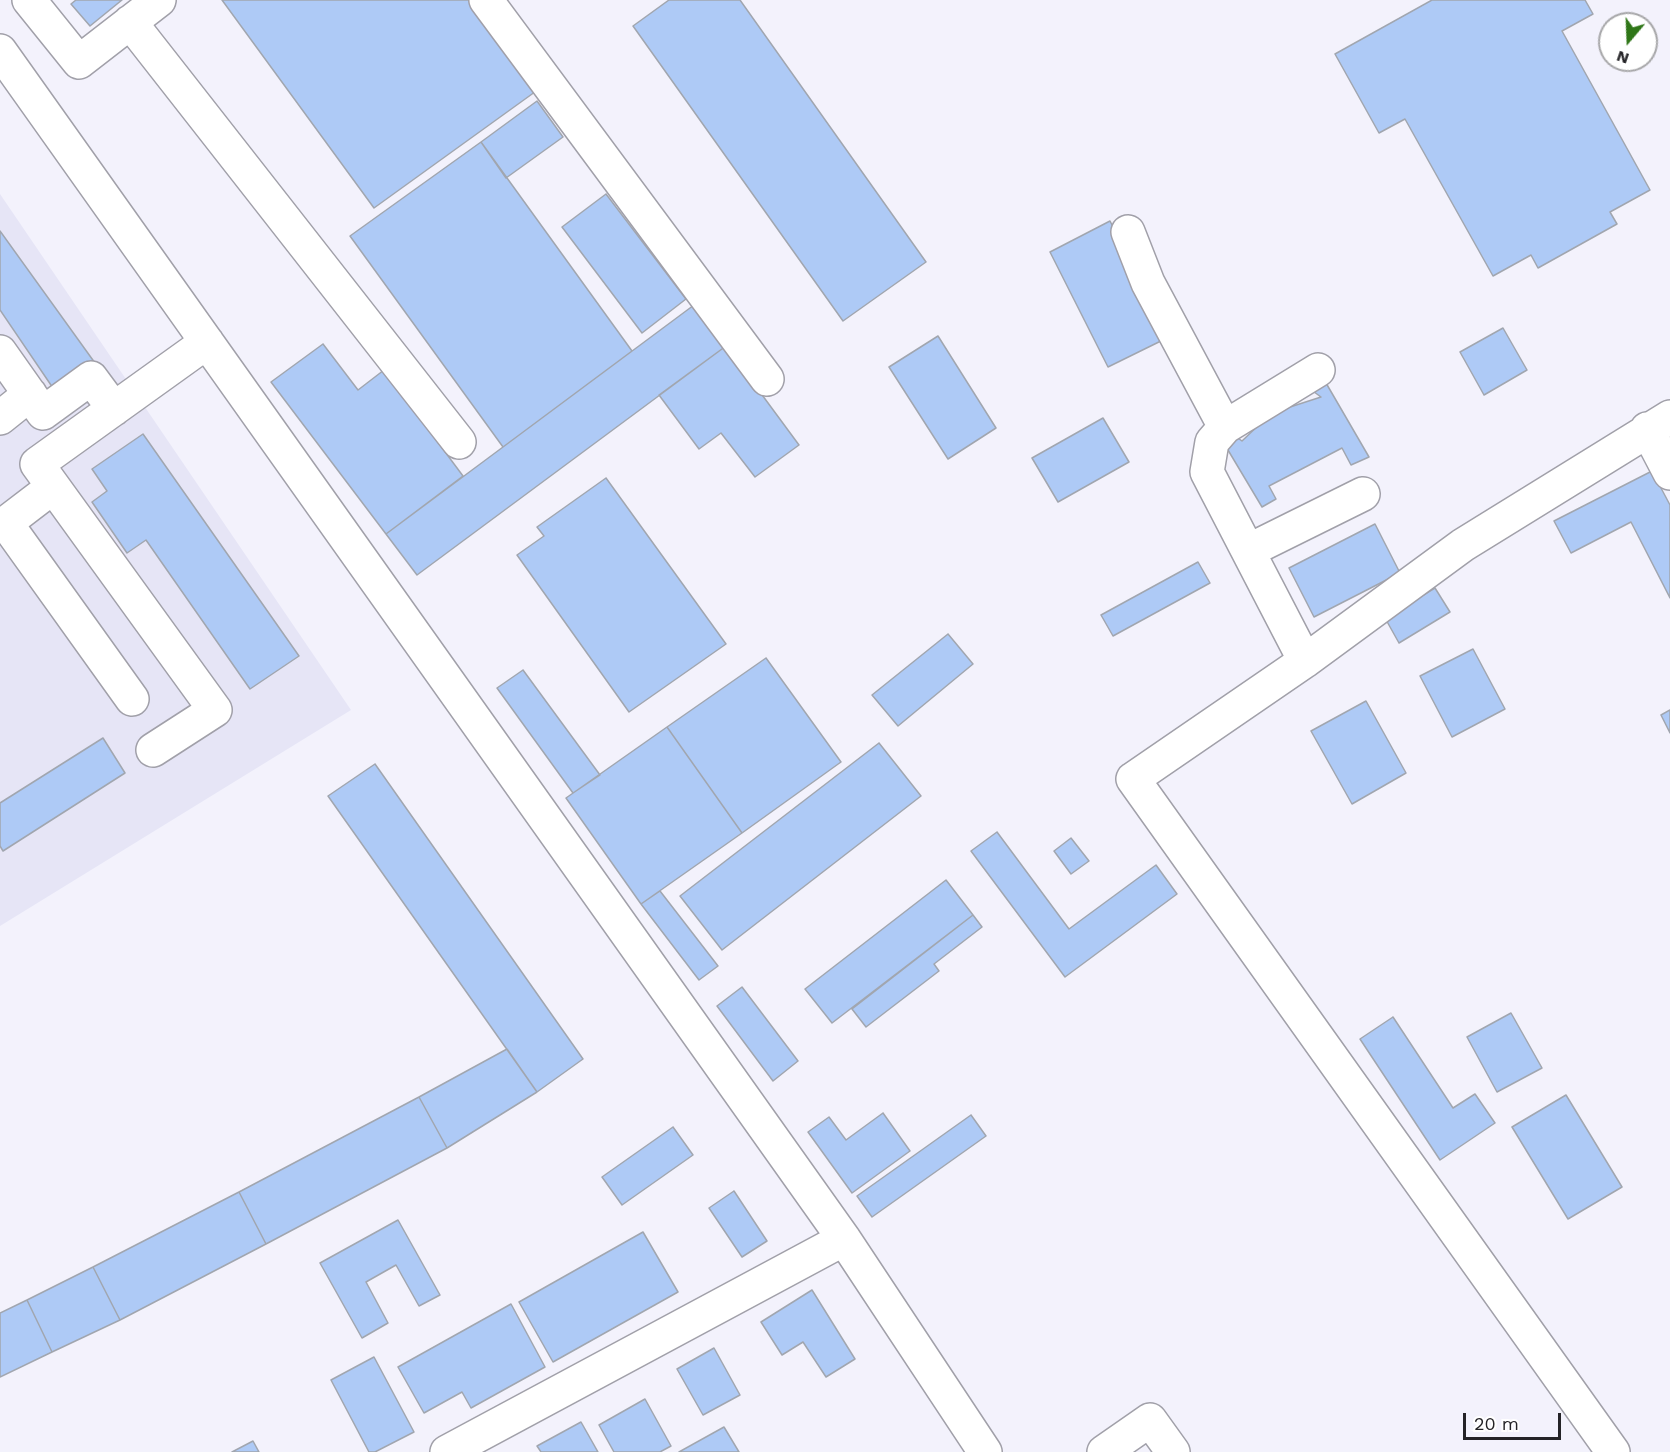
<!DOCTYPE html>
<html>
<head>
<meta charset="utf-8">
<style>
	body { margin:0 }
	#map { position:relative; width:1670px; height:1452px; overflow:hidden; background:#f3f2fc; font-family:"Work Sans",sans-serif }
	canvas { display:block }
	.north { position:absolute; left:1598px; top:12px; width:60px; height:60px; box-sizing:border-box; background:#fff; border:2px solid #a7a7a9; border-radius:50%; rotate:199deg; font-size:16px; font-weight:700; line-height:24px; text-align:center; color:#242327 }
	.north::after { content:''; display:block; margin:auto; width:21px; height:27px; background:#2f7618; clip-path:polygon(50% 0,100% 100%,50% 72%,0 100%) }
	.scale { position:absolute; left:1463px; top:1413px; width:98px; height:27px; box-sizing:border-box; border:3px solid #242327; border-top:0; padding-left:8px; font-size:18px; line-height:21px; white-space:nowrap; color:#242327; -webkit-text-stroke:4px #fff; paint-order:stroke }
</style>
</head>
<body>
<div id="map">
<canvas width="1670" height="1452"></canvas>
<div class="north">N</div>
<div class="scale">20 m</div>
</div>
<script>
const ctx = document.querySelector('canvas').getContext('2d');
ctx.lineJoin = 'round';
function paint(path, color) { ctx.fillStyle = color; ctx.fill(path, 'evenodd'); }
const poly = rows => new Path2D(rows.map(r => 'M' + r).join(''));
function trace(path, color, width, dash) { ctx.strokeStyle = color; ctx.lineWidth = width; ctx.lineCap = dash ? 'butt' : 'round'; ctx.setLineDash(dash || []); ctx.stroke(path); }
const built = poly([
	[0,194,351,710,0,926]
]);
const building = poly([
	[76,0,122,0,90,26,71,4,76,0],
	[222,0,473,0,539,89,374,208,222,0],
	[669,0,740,0,926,262,843,321,633,26,669,0],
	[1432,0,1585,0,1593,14,1562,31,1650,190,1610,212,1617,224,1538,268,1531,255,1493,276,1405,119,1379,133,1335,54,1432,0],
	[537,101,563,137,506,178,481,142,537,101],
	[481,142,632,351,503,447,350,236,481,142],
	[606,194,686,299,642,333,562,227,606,194],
	[1110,221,1169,337,1108,367,1050,252,1110,221],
	[0,231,95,363,55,391,0,310,0,231],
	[694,305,726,346,417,575,386,534,694,305],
	[1503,328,1527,370,1484,395,1460,352,1503,328],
	[938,336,996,428,948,459,889,367,938,336],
	[323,344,358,390,384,370,463,476,386,534,271,382,323,344],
	[726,346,799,445,755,477,721,433,699,449,659,395,726,346],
	[1326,383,1369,457,1351,465,1342,448,1269,486,1276,499,1262,507,1222,440,1231,433,1242,441,1264,420,1287,408,1321,397,1310,389,1326,383],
	[1103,418,1129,462,1058,502,1032,458,1103,418],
	[143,434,299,656,250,689,146,540,127,553,92,502,107,491,92,469,143,434],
	[1652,471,1670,505,1670,598,1631,522,1571,553,1554,521,1652,471],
	[606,478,726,644,629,712,517,555,544,536,537,527,606,478],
	[1375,524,1400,573,1314,617,1289,568,1375,524],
	[1198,562,1210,583,1113,636,1101,615,1198,562],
	[1435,588,1450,612,1399,643,1385,618,1435,588],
	[948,634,973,664,898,726,872,695,948,634],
	[1473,649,1505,709,1452,737,1420,676,1473,649],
	[766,658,841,762,742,833,667,727,766,658],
	[523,670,600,775,573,793,497,688,523,670],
	[1366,701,1406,773,1352,804,1311,731,1366,701],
	[1670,710,1670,733,1661,715,1670,710],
	[667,727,742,833,641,904,566,798,667,727],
	[103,738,125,773,3,851,0,846,0,803,103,738],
	[879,743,921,796,722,950,680,896,879,743],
	[375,764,583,1059,537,1092,328,796,375,764],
	[997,832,1069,929,1156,865,1177,894,1065,977,971,851,997,832],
	[1071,838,1089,861,1071,874,1054,851,1071,838],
	[946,880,973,915,832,1023,805,989,946,880],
	[660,891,718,966,699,980,641,904,660,891],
	[973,915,982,927,934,964,939,971,866,1027,852,1009,973,915],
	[742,987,798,1061,773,1081,717,1006,742,987],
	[1511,1013,1542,1068,1497,1092,1467,1037,1511,1013],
	[1393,1017,1453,1108,1475,1094,1495,1123,1440,1160,1360,1039,1393,1017],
	[507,1049,537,1092,447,1148,419,1097,507,1049],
	[1566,1095,1622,1187,1568,1219,1512,1127,1566,1095],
	[419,1097,447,1148,266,1244,239,1192,419,1097],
	[883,1113,910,1151,852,1193,808,1132,829,1117,846,1140,883,1113],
	[971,1115,986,1136,872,1217,857,1196,971,1115],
	[673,1127,693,1155,622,1205,602,1177,673,1127],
	[734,1191,767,1241,742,1257,709,1208,734,1191],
	[239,1192,266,1244,120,1320,93,1267,239,1192],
	[398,1220,440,1295,419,1306,396,1265,366,1282,388,1323,362,1338,320,1263,398,1220],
	[643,1232,678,1292,553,1362,519,1302,643,1232],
	[93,1267,120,1320,52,1352,27,1300,93,1267],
	[812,1290,855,1359,826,1377,803,1342,782,1355,761,1322,812,1290],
	[27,1300,52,1352,0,1377,0,1313,27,1300],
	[511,1304,545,1367,471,1408,462,1392,424,1413,398,1367,511,1304],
	[714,1348,740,1395,703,1415,677,1369,714,1348],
	[374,1357,414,1432,375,1452,369,1452,331,1380,374,1357],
	[645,1399,671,1446,660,1452,614,1452,599,1425,645,1399],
	[581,1422,598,1452,541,1452,537,1446,581,1422],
	[724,1427,739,1452,679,1452,724,1427],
	[253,1441,259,1452,232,1452,253,1441]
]);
const minor = poly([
	[29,0,79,62,159,0],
	[486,0,767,379],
	[130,22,459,442],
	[0,51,844,1239,985,1452],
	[1128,232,1148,283,1225,427],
	[0,352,43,413,91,378,114,409],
	[0,418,30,394],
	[1647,429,1670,473],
	[53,487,6,523,132,699],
	[1248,551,1363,494],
	[1305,661,1207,472,1212,442,1225,427,1318,370],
	[153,750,215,710,37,464,207,342],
	[447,1452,844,1239],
	[1104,1452,1150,1420,1173,1452],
	[1613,1452,1133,779,1305,661,1463,545,1670,417]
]);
paint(built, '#e6e5f6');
paint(building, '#aecaf6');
trace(building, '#a1a6af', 1.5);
trace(minor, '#a1a0a9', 36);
trace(minor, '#fff', 33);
</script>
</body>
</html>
